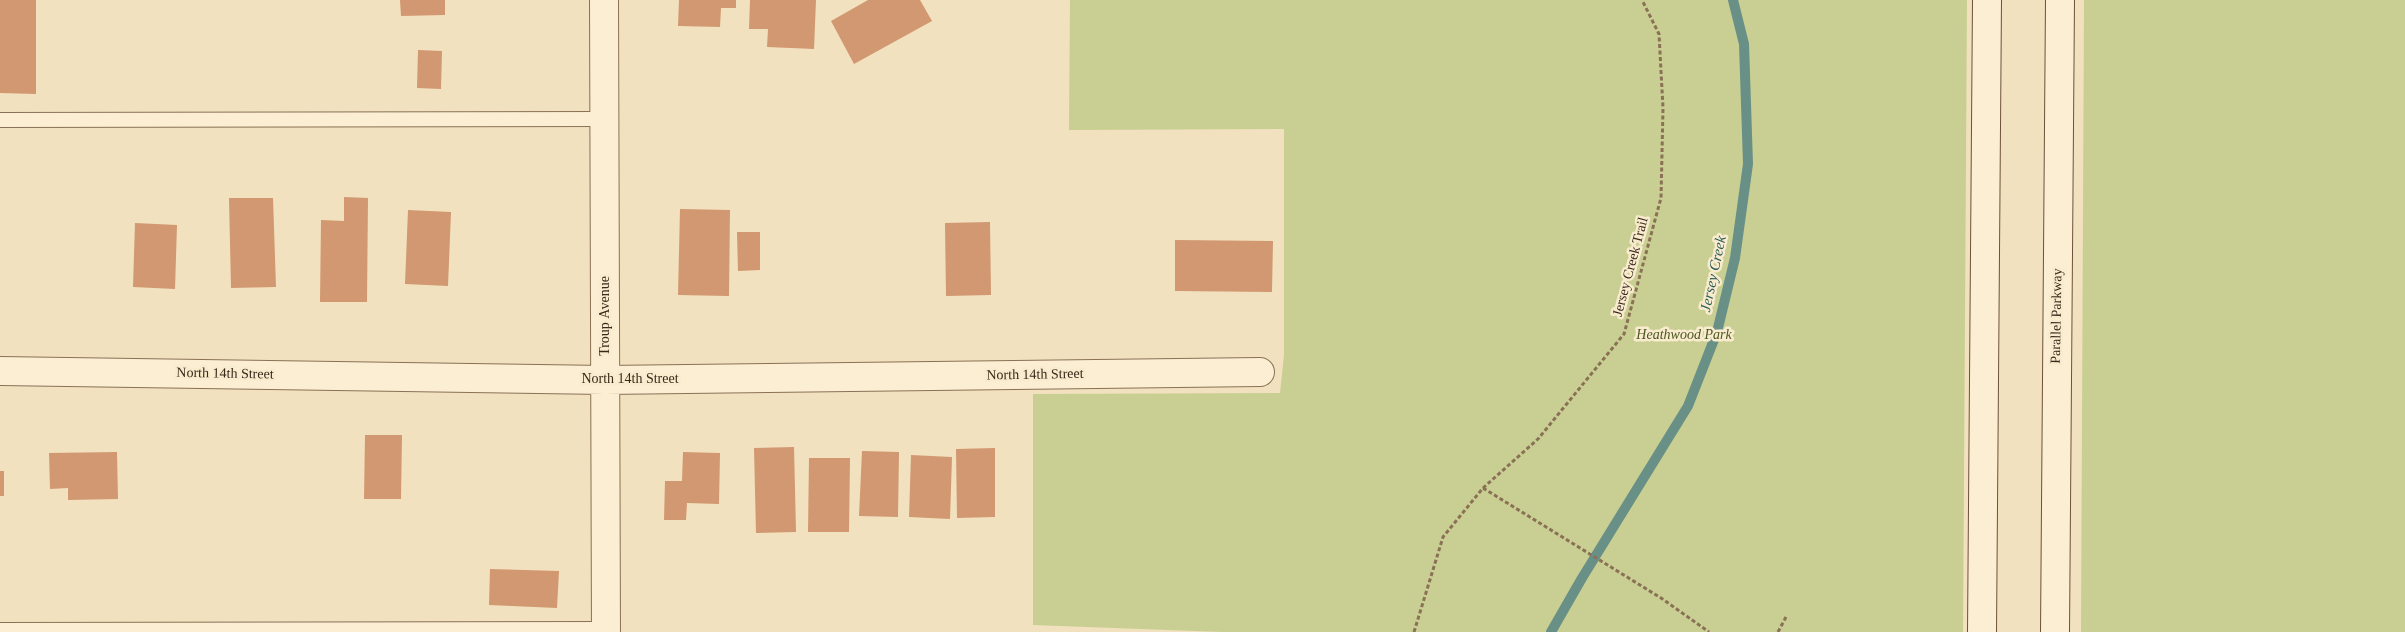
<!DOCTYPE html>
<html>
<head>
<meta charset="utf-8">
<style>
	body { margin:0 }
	canvas { display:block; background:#f1e1be }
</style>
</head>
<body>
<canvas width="2405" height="632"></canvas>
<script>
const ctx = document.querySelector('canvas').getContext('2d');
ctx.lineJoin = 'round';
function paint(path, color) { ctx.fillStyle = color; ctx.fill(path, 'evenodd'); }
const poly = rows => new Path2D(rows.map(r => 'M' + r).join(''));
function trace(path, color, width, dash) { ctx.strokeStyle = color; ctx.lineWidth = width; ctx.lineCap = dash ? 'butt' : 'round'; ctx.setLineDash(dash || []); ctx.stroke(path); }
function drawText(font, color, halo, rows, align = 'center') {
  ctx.font = font + ' "Times New Roman",serif'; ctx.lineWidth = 5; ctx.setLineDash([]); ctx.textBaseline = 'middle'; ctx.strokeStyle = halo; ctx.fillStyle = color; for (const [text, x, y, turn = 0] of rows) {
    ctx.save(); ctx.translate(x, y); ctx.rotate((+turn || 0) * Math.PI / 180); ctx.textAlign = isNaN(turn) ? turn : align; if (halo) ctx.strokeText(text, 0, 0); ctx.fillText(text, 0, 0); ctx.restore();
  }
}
const green = poly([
	[1070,0,1967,0,1963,632,1222,632,1033,625,1033,394,1280,393,1284,355,1284,129,1069,130],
	[2084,0,2405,0,2405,632,2081,632]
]);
const stream = poly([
	[1551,632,1582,578,1688,406,1717,332,1735,258,1748,164,1744,44,1733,0]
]);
const building = poly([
	[0,0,36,0,36,94,0,93],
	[400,0,445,0,445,15,401,16],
	[679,0,736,0,736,8,721,8,720,27,678,26],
	[750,0,816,0,814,49,767,47,768,29,749,29],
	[868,0,920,0,932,21,854,64,831,21],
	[418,50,442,51,441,89,417,88],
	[344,197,368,198,367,302,320,302,321,220,344,221],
	[229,198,273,198,276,287,231,288],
	[680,209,730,210,729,296,678,295],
	[408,210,451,212,448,286,405,284],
	[990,222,991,295,946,296,945,223],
	[135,223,177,225,175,289,133,287],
	[737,232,760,232,760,270,738,271],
	[1175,240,1273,241,1272,292,1175,291],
	[365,435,402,435,401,499,364,499],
	[794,447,796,532,756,533,754,448],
	[995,448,995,517,957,518,956,449],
	[862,451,899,452,898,517,859,516],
	[117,452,118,499,68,500,68,488,50,489,49,453],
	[683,452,720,453,719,504,687,503,686,520,664,520,665,481,682,481],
	[911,455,952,457,950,519,909,517],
	[809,458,850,458,849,532,808,532],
	[0,471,4,471,4,496,0,496],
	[490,569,559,571,557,608,489,605]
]);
const path = poly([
	[1483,488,1661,598,1709,632],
	[1414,632,1443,537,1483,488,1538,439,1624,334,1661,198,1663,108,1659,34,1642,0],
	[1778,632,1786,617]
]);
const lane = poly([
	[0,120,605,119],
	[0,630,606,629]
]);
const street = poly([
	[604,0,606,632],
	[0,371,605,380,1260,372]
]);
const secondary = poly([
	[1982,632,1987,0],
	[2055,632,2060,0]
]);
const streetNames = [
	["Jersey Creek Trail",1631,267,-75],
	["Troup Avenue",605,316,-90],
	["Parallel Parkway",2057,316,-89],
	["North 14th Street",225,374,1],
	["North 14th Street",1035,375,-1],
	["North 14th Street",630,379]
];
const parkNames = [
	["Heathwood Park",1684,335]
];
const waterNames = [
	["Jersey Creek",1714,274,-78]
];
paint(green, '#c9cf92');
trace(stream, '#699086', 10);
paint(building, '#d29871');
trace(lane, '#8a7156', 16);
trace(street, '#8a7156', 30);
trace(secondary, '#6c5239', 30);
trace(path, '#8a7156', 3, [4, 2.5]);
trace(lane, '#fbeed2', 14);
trace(street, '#fbeed2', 28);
trace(secondary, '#fbeed2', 28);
drawText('14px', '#39291b', '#f8ebce', streetNames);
drawText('italic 14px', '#4a5720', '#f8ebce', parkNames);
drawText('italic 15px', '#295a56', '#f8ebce', waterNames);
</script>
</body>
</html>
